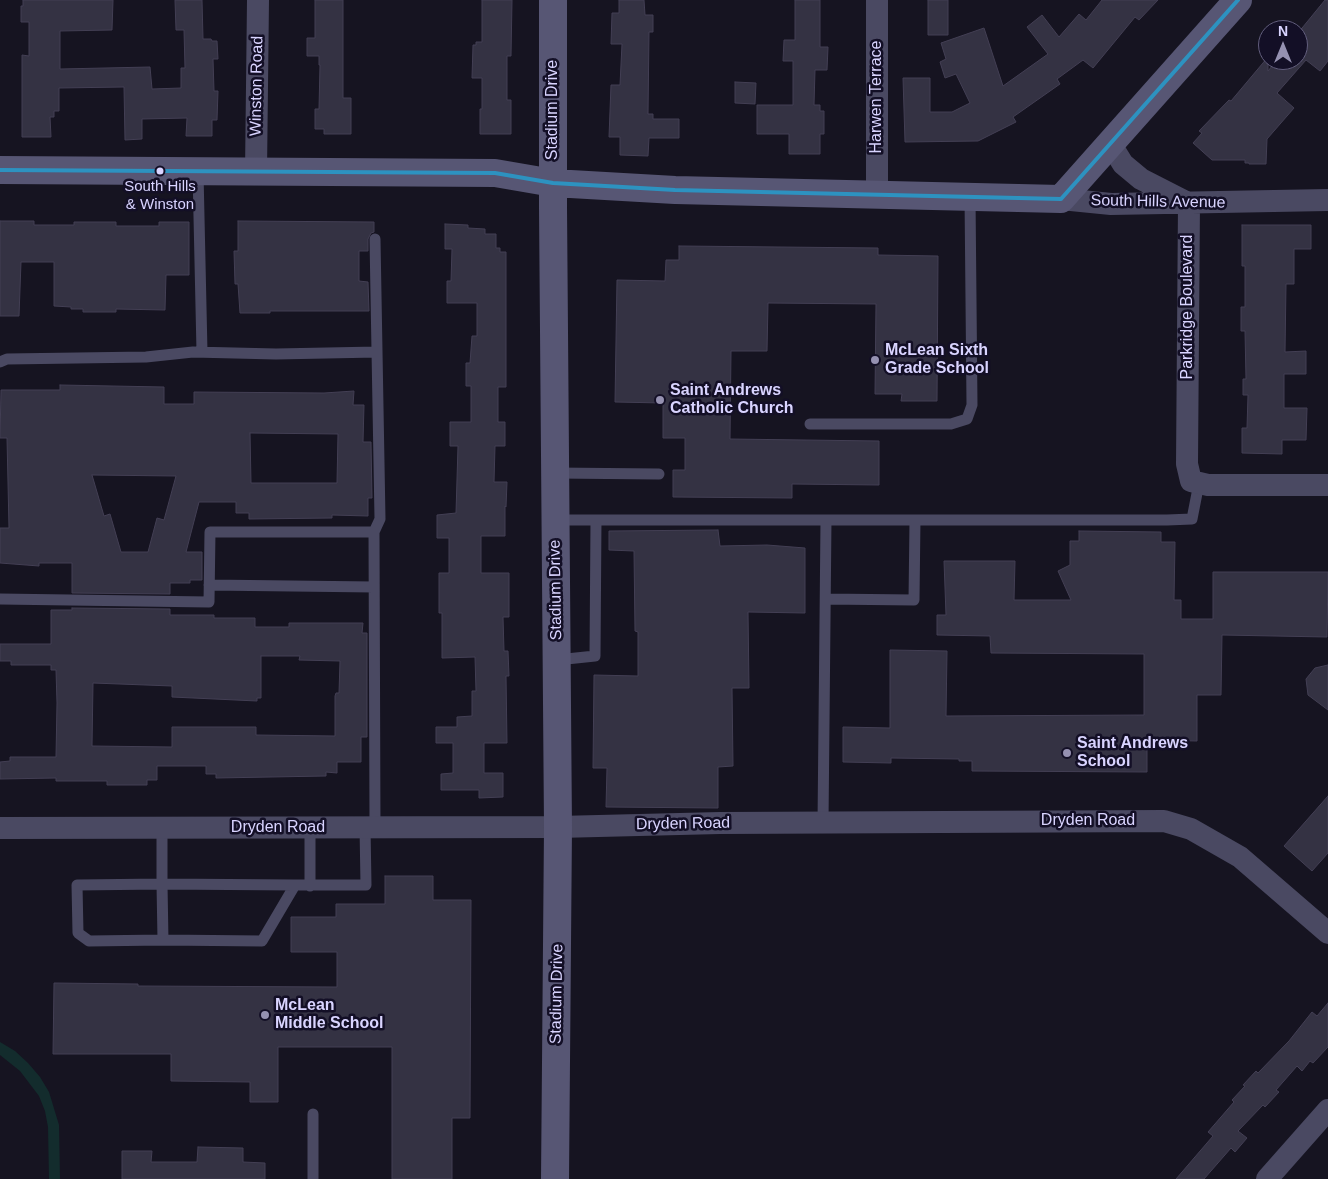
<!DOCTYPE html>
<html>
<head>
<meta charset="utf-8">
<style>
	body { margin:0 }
	#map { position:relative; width:1328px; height:1179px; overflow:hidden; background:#161421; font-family:Arial,sans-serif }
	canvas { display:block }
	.north { position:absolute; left:1258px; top:20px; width:50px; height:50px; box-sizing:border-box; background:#130f26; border:1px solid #625e7d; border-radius:50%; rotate:0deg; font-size:14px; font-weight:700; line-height:20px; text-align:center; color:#d9d4ff }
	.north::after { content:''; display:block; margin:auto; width:18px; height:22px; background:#9591b1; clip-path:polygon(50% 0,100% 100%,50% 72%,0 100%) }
</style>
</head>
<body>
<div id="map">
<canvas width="1328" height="1179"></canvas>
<div class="north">N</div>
</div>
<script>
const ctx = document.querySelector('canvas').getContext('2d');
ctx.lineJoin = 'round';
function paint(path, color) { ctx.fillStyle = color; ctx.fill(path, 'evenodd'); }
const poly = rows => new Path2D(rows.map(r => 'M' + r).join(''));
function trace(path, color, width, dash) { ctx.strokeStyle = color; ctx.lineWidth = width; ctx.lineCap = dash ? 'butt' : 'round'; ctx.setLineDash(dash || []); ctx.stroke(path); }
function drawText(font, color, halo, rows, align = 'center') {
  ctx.font = font + ' Arial,sans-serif'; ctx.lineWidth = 5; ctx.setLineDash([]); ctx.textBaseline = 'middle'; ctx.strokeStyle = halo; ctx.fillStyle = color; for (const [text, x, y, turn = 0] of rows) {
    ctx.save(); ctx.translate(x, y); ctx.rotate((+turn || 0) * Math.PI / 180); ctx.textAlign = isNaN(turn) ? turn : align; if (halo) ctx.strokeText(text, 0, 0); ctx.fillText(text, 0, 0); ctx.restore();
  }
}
const green = poly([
	[0,1042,15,1051,28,1063,40,1077,49,1092,59,1125,60,1179,49,1179,48,1127,45,1111,39,1096,20,1071,0,1055]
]);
const building = poly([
	[23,0,113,0,112,30,60,31,60,69,150,67,152,89,181,88,181,68,185,68,184,30,176,30,175,0,202,0,203,39,211,39,212,41,217,41,218,59,213,59,214,91,218,91,217,120,212,120,212,136,186,136,187,118,142,119,142,139,125,140,124,87,59,88,59,111,54,111,54,117,50,117,51,137,22,137,22,55,29,56,29,22,21,22,21,6,23,6,23,0],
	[315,0,343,0,343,98,351,98,351,134,324,134,324,129,315,129,315,109,319,109,320,65,319,65,319,56,307,56,307,38,315,38,315,0],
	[482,0,512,0,511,56,507,56,507,100,511,100,511,134,480,134,480,109,482,109,482,78,472,78,473,45,476,45,476,42,482,42,482,0],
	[619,0,644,0,645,15,653,15,653,32,649,32,648,114,653,114,653,119,679,119,679,138,649,138,648,156,620,155,620,137,609,137,611,85,620,85,622,44,611,44,612,13,619,13,619,0],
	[795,0,820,0,820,47,828,47,827,70,815,70,814,105,820,105,820,111,824,111,824,134,820,134,820,154,789,154,789,134,757,134,757,105,793,105,793,61,783,61,784,40,795,40,795,0],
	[928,0,948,0,948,35,928,35,928,0],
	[1102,0,1158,0,1139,20,1135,17,1093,68,1083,60,1057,79,1060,84,1013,117,1016,122,978,141,905,142,903,78,930,78,930,112,952,112,970,103,956,74,945,78,940,62,946,59,941,43,984,28,1003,86,1048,54,1027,27,1042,15,1059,37,1079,14,1086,20,1102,0],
	[1325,0,1328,0,1328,61,1320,71,1306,60,1277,93,1294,108,1267,139,1266,164,1249,164,1249,163,1245,163,1245,160,1212,160,1193,143,1202,133,1199,131,1229,100,1231,101,1268,57,1268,71,1277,60,1298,60,1298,33,1325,0],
	[735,82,756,83,755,104,735,103,735,82],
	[0,221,34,221,34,225,74,225,74,222,116,222,116,226,159,226,159,222,189,222,189,275,166,275,165,310,116,309,116,312,83,312,83,309,71,309,71,307,54,306,54,262,21,262,19,316,0,316,0,221],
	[238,221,374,222,374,232,371,233,368,239,368,251,359,251,359,281,368,282,369,311,270,311,270,313,240,313,238,284,235,284,234,251,238,251,238,221],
	[445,224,468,225,468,228,485,229,485,234,496,234,496,248,500,248,500,252,506,252,506,387,498,387,498,422,505,422,505,446,495,446,494,482,507,482,506,507,505,506,505,536,481,536,481,573,509,573,509,617,503,617,504,651,508,651,509,676,506,676,507,743,484,743,484,773,503,773,503,797,479,798,479,790,441,790,441,774,453,773,453,743,436,743,436,727,457,727,457,717,472,716,472,691,476,691,475,657,442,658,442,613,439,613,439,573,449,573,449,538,437,538,437,515,456,513,458,446,450,446,450,422,471,422,471,386,466,386,466,363,470,363,472,336,477,336,477,303,447,303,447,281,451,281,452,249,445,249,445,224],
	[1242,225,1311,225,1311,249,1294,249,1294,284,1286,284,1285,352,1306,351,1306,374,1284,374,1284,408,1307,408,1306,440,1282,440,1282,454,1242,453,1242,428,1247,428,1248,395,1243,395,1243,379,1246,379,1245,331,1241,331,1241,307,1245,307,1245,266,1242,266,1242,225],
	[679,246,878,248,878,255,938,256,937,401,901,401,902,394,875,394,876,304,768,303,767,351,731,351,730,439,879,441,879,485,792,484,792,498,673,497,673,470,685,470,685,438,663,438,663,403,615,402,617,280,665,281,666,260,679,260,679,246],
	[60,385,164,387,164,404,194,404,194,392,324,393,354,391,353,405,364,405,363,442,371,442,372,498,368,498,368,516,332,515,332,518,249,519,249,513,236,513,236,502,199,502,186,552,202,552,202,580,190,580,190,583,170,583,170,594,72,593,72,563,39,563,39,566,0,563,0,528,9,528,7,438,0,438,1,390,60,390,60,385],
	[250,433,338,434,337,483,251,483,250,433],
	[92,475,176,476,164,520,157,518,148,552,121,552,110,514,104,516,92,475],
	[718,530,720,546,767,545,805,548,805,613,748,612,749,688,732,688,733,766,718,767,718,808,606,807,607,768,593,768,594,675,638,676,638,632,635,631,634,551,609,550,609,531,718,530],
	[1079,531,1161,532,1161,542,1175,542,1174,600,1181,600,1181,619,1213,619,1213,572,1328,572,1327,637,1222,635,1221,695,1197,695,1197,741,1147,740,1147,772,972,771,972,761,959,761,959,759,891,758,891,763,843,762,843,727,890,728,890,650,947,651,946,716,1144,715,1144,654,991,653,990,636,937,635,937,615,946,615,944,561,1015,561,1014,600,1071,600,1058,571,1070,565,1070,541,1079,541,1079,531],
	[72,608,170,609,170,615,214,615,214,618,255,618,255,627,289,627,289,623,363,623,362,633,367,633,367,737,361,737,361,762,337,762,337,773,326,772,326,776,216,778,216,774,206,774,206,766,157,766,157,780,147,780,147,785,107,785,107,781,56,781,56,778,0,779,0,762,10,761,10,757,56,757,57,703,56,670,51,670,51,665,11,665,11,661,0,661,0,644,51,644,51,610,72,610,72,608],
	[261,656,300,656,299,660,340,661,339,693,336,693,335,696,335,736,256,735,256,727,172,727,172,747,92,746,93,683,172,686,172,697,257,701,257,698,261,698,261,656],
	[1328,665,1328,710,1308,695,1306,679,1315,668,1328,665],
	[1328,796,1328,853,1312,871,1284,846,1328,796],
	[385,876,433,876,433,900,471,900,470,1118,452,1118,452,1179,392,1179,392,1047,278,1047,278,1102,250,1102,250,1082,171,1081,171,1054,53,1054,54,983,138,984,138,986,337,987,337,952,291,952,291,917,336,917,336,904,385,904,385,876],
	[1328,1003,1328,1047,1313,1063,1310,1061,1302,1071,1297,1066,1276,1090,1279,1092,1265,1107,1263,1105,1238,1131,1247,1138,1235,1152,1231,1148,1204,1179,1176,1179,1213,1136,1208,1132,1234,1102,1232,1100,1245,1086,1243,1085,1256,1071,1258,1073,1289,1041,1312,1012,1317,1016,1328,1003],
	[198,1147,243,1148,243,1162,265,1163,265,1179,122,1179,122,1151,152,1151,151,1162,197,1162,198,1147]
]);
const lane = poly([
	[198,172,202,352],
	[0,362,7,359,146,357,193,352,276,354,377,352],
	[810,424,951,424,967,419,972,405,970,196],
	[555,473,659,474],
	[555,520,1167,520,1192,519,1199,483],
	[374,532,380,519,375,239],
	[209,585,374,587],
	[0,599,209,602,210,532,374,532,375,827],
	[826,599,914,600,915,520],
	[557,660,595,656,596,520],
	[823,823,826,520],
	[310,827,310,886],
	[162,828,162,884,163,940,262,941,295,885,162,884,77,885,78,933,89,941,163,940],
	[295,885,366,885,365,827],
	[313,1179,313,1114]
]);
const street = poly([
	[1110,143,1123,164,1141,179,1188,203],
	[256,172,258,0],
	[877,194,877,0],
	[1061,199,1111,204,1328,200],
	[1189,203,1187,464,1191,481,1208,485,1328,485],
	[0,828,558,827,720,823,1164,821,1191,829,1240,857,1328,933],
	[1267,1179,1328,1110]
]);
const secondary = poly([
	[553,0,553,207,558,827,555,1179],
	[0,170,495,173,553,183,675,190,1061,199,1238,0]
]);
const bus1 = poly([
	[0,170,495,173,553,183,675,190,1061,199],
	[1061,199,1238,0]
]);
const markers = [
	[160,171,4.5,"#d9d4ff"],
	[875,360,5,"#9591b1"],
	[660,400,5,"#9591b1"],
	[1067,753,5,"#9591b1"],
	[265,1015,5,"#9591b1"]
];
const busNames = [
	["South Hills",160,187],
	["& Winston",160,205]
];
const streetNames = [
	["Winston Road",257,86,-89],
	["Harwen Terrace",877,97,-90],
	["Stadium Drive",553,110,-90],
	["South Hills Avenue",1158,202,1],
	["Parkridge Boulevard",1188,307,-90],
	["Stadium Drive",556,590,-91],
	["Dryden Road",1088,821],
	["Dryden Road",683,824,-1],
	["Dryden Road",278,828],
	["Stadium Drive",557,994,-89]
];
const poiNames = [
	["McLean Sixth",885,351],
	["Grade School",885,369],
	["Saint Andrews",670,391],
	["Catholic Church",670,409],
	["Saint Andrews",1077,744],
	["School",1077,762],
	["McLean",275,1006],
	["Middle School",275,1024]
];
paint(green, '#132c2d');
paint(building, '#343243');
trace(building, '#433f54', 1);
trace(lane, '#4a4962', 11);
trace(street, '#4a4962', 22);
trace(secondary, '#575674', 28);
trace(bus1, '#2d92c0', 4);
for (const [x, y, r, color] of markers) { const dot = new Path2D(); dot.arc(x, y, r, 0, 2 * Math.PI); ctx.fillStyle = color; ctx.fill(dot); trace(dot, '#130f26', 2); }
drawText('15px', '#d9d4ff', '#130f26', busNames);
drawText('16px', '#d9d4ff', '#130f26', streetNames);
drawText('bold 16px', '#d9d4ff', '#130f26', poiNames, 'left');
</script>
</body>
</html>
